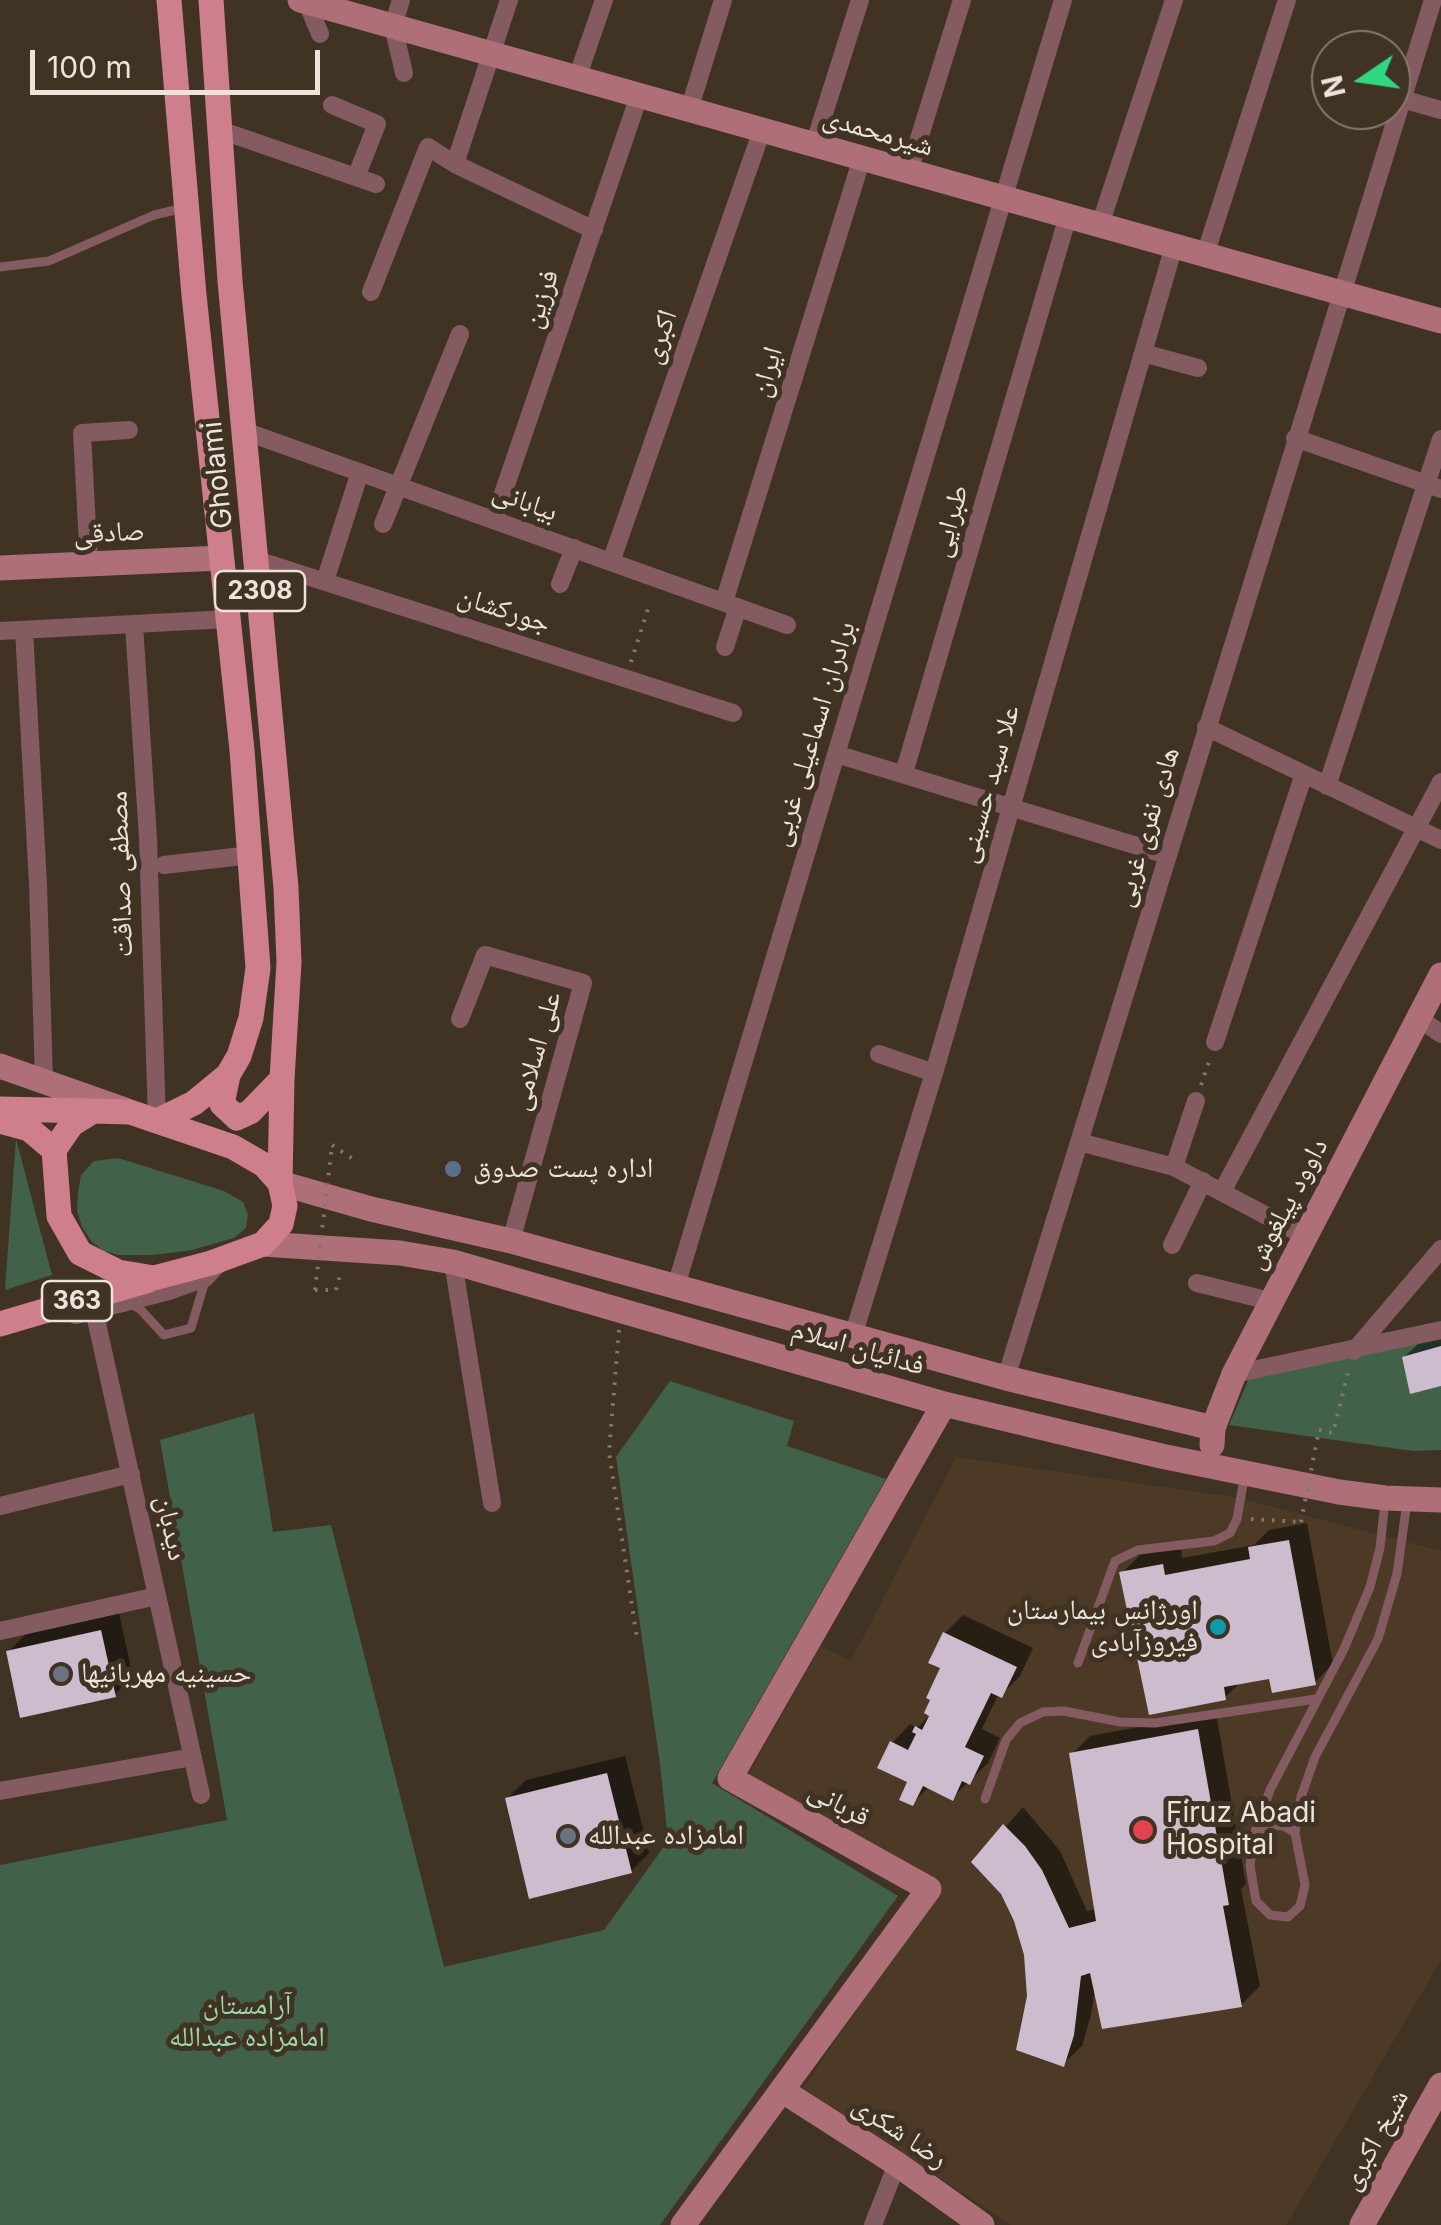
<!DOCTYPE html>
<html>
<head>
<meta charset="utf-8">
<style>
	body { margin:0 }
	#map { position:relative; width:1441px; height:2225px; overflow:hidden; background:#403324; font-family:Inter,sans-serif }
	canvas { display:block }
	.north { position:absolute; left:1311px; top:30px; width:100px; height:100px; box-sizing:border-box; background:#403324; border:2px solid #857a6d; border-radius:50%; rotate:257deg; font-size:28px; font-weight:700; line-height:40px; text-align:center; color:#ece4db }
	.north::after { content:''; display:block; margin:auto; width:35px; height:45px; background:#2ed883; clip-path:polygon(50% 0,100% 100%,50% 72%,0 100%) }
	.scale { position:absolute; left:30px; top:50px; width:290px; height:45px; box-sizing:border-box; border:5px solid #ece4db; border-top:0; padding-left:12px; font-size:30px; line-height:35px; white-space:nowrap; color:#ece4db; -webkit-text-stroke:8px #403324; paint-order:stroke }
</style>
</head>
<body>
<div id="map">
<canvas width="1441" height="2225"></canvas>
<div class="north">N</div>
<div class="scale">100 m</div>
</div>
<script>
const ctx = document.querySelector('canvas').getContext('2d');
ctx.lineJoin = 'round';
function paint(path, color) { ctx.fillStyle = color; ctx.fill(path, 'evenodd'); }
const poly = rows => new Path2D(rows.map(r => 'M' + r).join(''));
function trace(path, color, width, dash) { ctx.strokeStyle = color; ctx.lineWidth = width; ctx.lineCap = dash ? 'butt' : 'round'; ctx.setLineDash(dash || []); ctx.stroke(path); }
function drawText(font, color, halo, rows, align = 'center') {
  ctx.font = font + ' Inter,"Noto Naskh Arabic",sans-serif'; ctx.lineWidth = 10; ctx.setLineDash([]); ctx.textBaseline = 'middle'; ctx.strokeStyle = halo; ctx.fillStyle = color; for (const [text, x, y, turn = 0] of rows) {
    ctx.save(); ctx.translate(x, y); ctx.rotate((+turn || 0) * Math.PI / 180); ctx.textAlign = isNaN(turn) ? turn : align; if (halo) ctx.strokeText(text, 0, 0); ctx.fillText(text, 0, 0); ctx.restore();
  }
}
const built = poly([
	[956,1457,1239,1498,1441,1551,1441,1960,1286,2225,1011,2225,803,2088,942,1886,748,1775,821,1646,851,1661]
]);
const green = poly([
	[16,1139,52,1275,5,1290],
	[118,1158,224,1191,243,1202,248,1214,246,1228,234,1238,192,1250,153,1255,119,1255,104,1251,92,1242,82,1227,77,1211,78,1193,81,1175,94,1161],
	[1441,1338,1441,1450,1413,1451,1229,1425,1250,1376],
	[670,1381,794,1421,787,1446,886,1479,712,1783,898,1896,660,2225,0,2225,0,1865,227,1820,160,1440,254,1413,273,1532,331,1525,444,1967,604,1930,668,1841,660,1764,616,1457]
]);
const shadow = poly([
	[1441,1337,1441,1383,1404,1357,1418,1344],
	[1307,1523,1333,1664,1315,1682,1271,1676,1242,1681,1225,1697,1122,1573,1140,1555,1181,1547,1182,1558,1254,1545,1269,1530],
	[119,1613,133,1677,114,1695,8,1652,27,1633],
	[963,1615,1033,1648,1020,1676,1001,1695,999,1693,982,1729,1000,1738,988,1763,952,1798,929,1787,913,1803,911,1781,892,1743,910,1724,917,1728,931,1714,943,1667,945,1633],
	[1216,1713,1246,1884,1241,1889,1260,1986,1241,2005,1095,1988,1091,2015,1082,2046,1063,2064,1029,1996,1026,1954,1017,1920,1003,1893,975,1862,1023,1807,1060,1851,1087,1911,1096,1909,1072,1754,1090,1736],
	[625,1756,649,1853,631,1871,507,1799,526,1780]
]);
const building = poly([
	[1441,1346,1441,1386,1410,1394,1402,1357],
	[1289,1540,1316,1685,1272,1693,1269,1679,1224,1687,1226,1700,1149,1715,1119,1572,1163,1564,1165,1575,1250,1559,1248,1547],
	[101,1630,116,1697,20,1718,6,1651],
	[943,1632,1017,1667,1002,1698,991,1693,965,1747,984,1756,970,1785,962,1781,953,1801,923,1786,913,1806,899,1800,907,1782,877,1768,890,1741,908,1750,916,1734,912,1732,915,1726,922,1730,929,1716,924,1713,930,1700,926,1698,940,1668,928,1663],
	[1198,1729,1229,1905,1223,1906,1242,2007,1102,2029,1090,1973,1081,1976,1074,2035,1064,2067,1016,2050,1027,1996,1024,1955,1014,1921,1001,1894,971,1862,1003,1824,1025,1846,1042,1870,1069,1928,1096,1921,1069,1753],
	[607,1773,632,1873,529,1899,505,1798]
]);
const path = poly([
	[631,662,648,609],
	[1201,1085,1211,1056],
	[332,1145,356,1161],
	[315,1290,336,1290,341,1271],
	[619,1330,609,1452,637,1639],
	[1319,1430,1333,1433,1349,1369],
	[1251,1519,1301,1522]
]);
const lane = poly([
	[0,267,49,261,154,215,184,208],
	[129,1303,140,1309,164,1335,191,1328,205,1281],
	[1385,1501,1380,1548,1370,1587,1344,1649,1270,1790,1254,1835,1250,1866,1256,1901,1270,1915,1288,1917,1300,1906,1305,1885,1295,1833,1301,1797,1315,1757,1378,1639,1397,1574,1407,1502],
	[1078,1663,1115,1561,1138,1550,1214,1541,1230,1533,1237,1519,1245,1473],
	[985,1799,1006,1740,1020,1723,1043,1712,1064,1711,1120,1722,1155,1723,1316,1699],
	[1254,1835,1268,1825,1284,1826,1295,1833]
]);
const street = poly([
	[306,0,320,34],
	[401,0,393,26,404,73],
	[577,78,604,0],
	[1402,99,1441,110],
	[332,105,377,124,356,177],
	[689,110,723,0],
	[220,130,376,184],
	[814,145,860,0],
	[455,164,509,0],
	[909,171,962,0],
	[1100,225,1174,0],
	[1205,255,1287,0],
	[371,292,428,147,455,164,594,230],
	[1143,353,1198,368],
	[244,431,787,625],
	[1295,438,1441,489],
	[494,520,639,96],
	[383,524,460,334],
	[257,560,733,713],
	[611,562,762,130],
	[89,564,82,433,129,430],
	[325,581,360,472],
	[560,584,574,548],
	[724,602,862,158],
	[134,625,148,838,157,1121],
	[24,630,38,884,44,1080],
	[0,631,229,619],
	[725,647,738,607],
	[1206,727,1441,840],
	[836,754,1167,855],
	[904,773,1068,216],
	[1327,786,1441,439],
	[164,865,251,855],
	[1419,1018,1441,1034],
	[460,1019,485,955,583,983,511,1241],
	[1215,1042,1304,774],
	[879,1054,934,1073],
	[1079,1142,1174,1167,1305,1236],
	[1174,1167,1196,1101],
	[1223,1190,1441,782],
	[1172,1245,1203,1181],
	[453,1262,492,1503],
	[1197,1283,1270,1301],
	[676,1286,1063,0],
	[56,1307,76,1315,169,1291,205,1278,221,1261],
	[94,1310,201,1795],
	[853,1336,934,1073,1174,246],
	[1354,1351,1441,1249],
	[1234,1374,1441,1330],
	[1006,1378,1433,0],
	[0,1506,131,1474],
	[0,1631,157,1596],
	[0,1791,193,1757],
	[873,2225,897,2164]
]);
const secondary = poly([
	[300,0,1441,321],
	[0,568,221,558],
	[0,1066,125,1110],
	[280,1183,371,1209,511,1241,1006,1378,1213,1428],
	[263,1244,400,1253,453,1262,944,1404,1161,1456,1339,1492,1385,1498,1441,1500],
	[1212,1445,1213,1428,1234,1374,1441,975],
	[783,2091,897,2164,982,2225],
	[683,2225,929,1889,730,1778,944,1404],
	[1362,2225,1441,2085]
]);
const primary = poly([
	[211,0,230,281,286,888,289,962,282,1079,280,1183,285,1206,281,1224,263,1244,211,1263,154,1278,118,1272,80,1253,59,1216,54,1150,72,1124,93,1111,130,1112,233,1147,264,1165,280,1183],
	[228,1075,222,1104,237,1118,250,1112,282,1079],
	[0,1109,93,1111],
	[0,1121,29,1129,54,1150],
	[157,1121,194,1103,228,1075,239,1056,251,1018,258,968,242,750,194,295,169,0],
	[0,1324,149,1280]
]);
const pathBridge = poly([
	[315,1290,332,1145],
	[1301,1522,1319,1430]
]);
const markers = [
	[453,1169,10,"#5c6f8a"],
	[1218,1627,10,"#0f9aa8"],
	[61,1674,10,"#6b7280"],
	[1143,1830,12,"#e0444e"],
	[568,1836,10,"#6b7280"]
];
const shields = [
	[260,591,90],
	[77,1301,70]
];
const shieldNames = [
	["2308",260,591],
	["363",77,1301]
];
const streetNames = [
	["شیرمحمدی",878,132,16],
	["فرزین",541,299,-71],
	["اکبری",660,337,-71],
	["ایران",767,372,-73],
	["Gholami",218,475,-96],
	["بیابانی",525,502,20],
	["طبرایی",950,521,-74],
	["صادقی",109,533,-3],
	["جورکشان",504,610,18],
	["برادران اسماعیلی غربی",813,734,-73],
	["علا سید حسینی",989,784,-74],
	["هادی نفری غربی",1147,827,-73],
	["مصطفی صداقت",121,874,-92],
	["علی اسلامی",536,1051,-74],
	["داوود پیلغوش",1287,1204,-62],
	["فدائیان اسلام",858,1348,16],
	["دیدبان",171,1528,78],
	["قربانی",839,1804,29],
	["رضا شکری",900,2132,34],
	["شیخ اکبری",1375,2140,-61]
];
const poiNames = [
	["اداره پست صدوق",473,1169],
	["اورژانس بیمارستان",1198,1611,"right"],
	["فیروزآبادی",1198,1643,"right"],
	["حسینیه مهربانیها",81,1674],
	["Firuz Abadi",1166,1814],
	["Hospital",1166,1846],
	["امامزاده عبدالله",588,1836]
];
const parkNames = [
	["آرامستان",247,2006],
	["امامزاده عبدالله",247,2038]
];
paint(built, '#4c3a26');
paint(green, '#416149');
paint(shadow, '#0007');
paint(building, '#cdbcce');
trace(path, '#83786c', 4, [2.5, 8]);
trace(lane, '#845b61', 9);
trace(street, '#845b61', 18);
trace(secondary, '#ae6f79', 25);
trace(primary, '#cf7e8c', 25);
trace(pathBridge, '#83786c', 4, [2.5, 8]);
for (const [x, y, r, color] of markers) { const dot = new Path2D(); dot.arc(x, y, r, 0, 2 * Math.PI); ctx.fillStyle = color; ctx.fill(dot); trace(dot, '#403324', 4); }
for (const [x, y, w] of shields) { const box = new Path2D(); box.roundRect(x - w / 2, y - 20, w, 40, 8); ctx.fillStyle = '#403324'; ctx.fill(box); trace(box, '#ece4db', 2.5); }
drawText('bold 25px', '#ece4db', null, shieldNames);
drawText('28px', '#ece4db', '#403324', streetNames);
drawText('28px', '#ece4db', '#403324', poiNames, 'left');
drawText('28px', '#9cd8aa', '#403324', parkNames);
</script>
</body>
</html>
